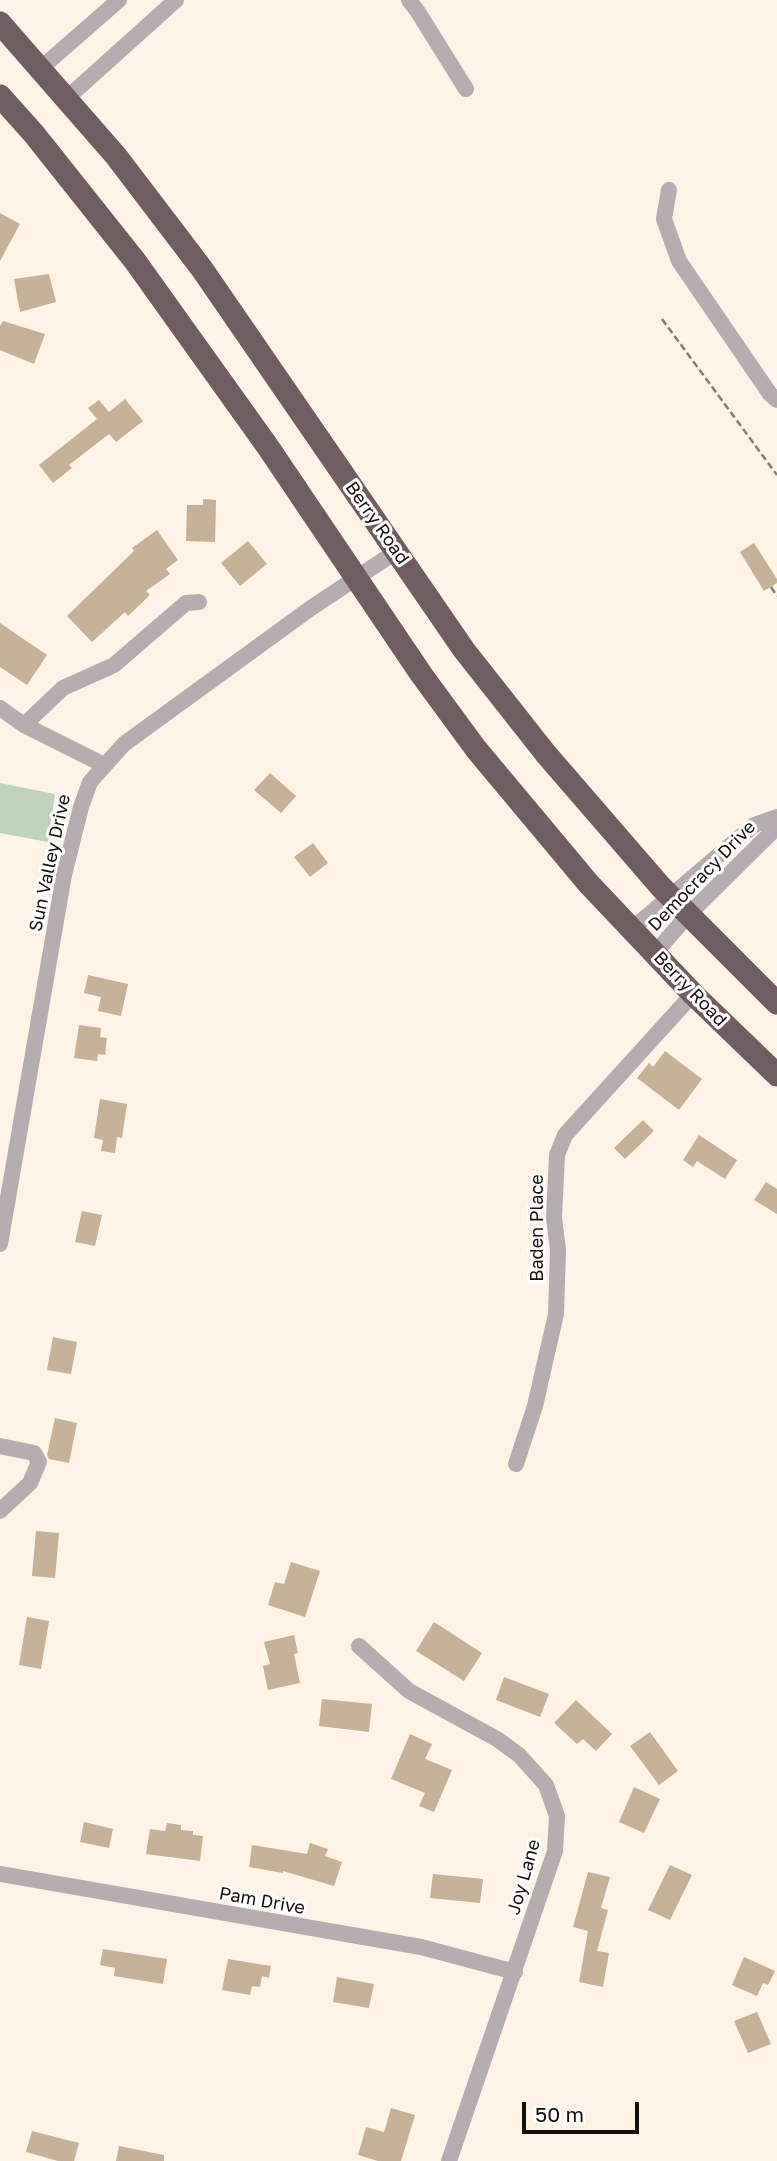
<!DOCTYPE html>
<html>
<head>
<meta charset="utf-8">
<style>
	body { margin:0 }
	#map { position:relative; width:777px; height:2161px; overflow:hidden; background:#fdf3e7; font-family:"Golos Text",sans-serif }
	canvas { display:block }
	.scale { position:absolute; left:522px; top:2102px; width:117px; height:32px; box-sizing:border-box; border:4px solid #130f0a; border-top:0; padding-left:9px; font-size:21px; line-height:24px; white-space:nowrap; color:#130f0a; -webkit-text-stroke:5px #fff; paint-order:stroke }
</style>
</head>
<body>
<div id="map">
<canvas width="777" height="2161"></canvas>
<div class="scale">50 m</div>
</div>
<script>
const ctx = document.querySelector('canvas').getContext('2d');
ctx.lineJoin = 'round';
function paint(path, color) { ctx.fillStyle = color; ctx.fill(path, 'evenodd'); }
const poly = rows => new Path2D(rows.map(r => 'M' + r).join(''));
function trace(path, color, width, dash) { ctx.strokeStyle = color; ctx.lineWidth = width; ctx.lineCap = dash ? 'butt' : 'round'; ctx.setLineDash(dash || []); ctx.stroke(path); }
function drawText(font, color, halo, rows, align = 'center') {
  ctx.font = font + ' "Golos Text",sans-serif'; ctx.lineWidth = 6; ctx.setLineDash([]); ctx.textBaseline = 'middle'; ctx.strokeStyle = halo; ctx.fillStyle = color; for (const [text, x, y, turn = 0] of rows) {
    ctx.save(); ctx.translate(x, y); ctx.rotate((+turn || 0) * Math.PI / 180); ctx.textAlign = isNaN(turn) ? turn : align; if (halo) ctx.strokeText(text, 0, 0); ctx.fillText(text, 0, 0); ctx.restore();
  }
}
const green = poly([
	[0,783,55,794,48,842,0,833]
]);
const building = poly([
	[0,213,20,224,0,261],
	[49,274,56,302,20,312,14,279],
	[3,321,45,334,34,364,0,350,0,326],
	[125,399,143,421,116,442,109,434,69,465,72,468,53,483,39,465,97,419,88,408,99,400,109,412],
	[203,499,216,500,215,542,186,541,187,505,203,505],
	[157,530,178,560,166,569,170,574,146,591,150,595,128,616,125,612,92,642,67,616,134,551,132,548],
	[248,541,267,564,240,586,221,563],
	[754,543,777,579,777,583,764,591,740,552],
	[0,623,47,655,27,685,0,667],
	[270,773,296,796,281,813,254,790],
	[313,843,328,863,310,877,294,857],
	[88,975,128,984,121,1016,98,1011,101,997,84,993],
	[79,1025,101,1028,100,1037,107,1038,105,1055,98,1054,97,1061,74,1058],
	[665,1051,702,1079,679,1110,637,1078,649,1063,653,1067],
	[100,1099,127,1104,122,1138,117,1137,115,1153,101,1151,103,1140,94,1138],
	[643,1120,654,1131,625,1159,614,1148],
	[699,1135,737,1160,725,1179,697,1161,693,1167,683,1160],
	[766,1182,777,1189,777,1214,754,1200],
	[82,1211,102,1215,95,1246,75,1242],
	[53,1337,77,1342,71,1374,47,1370],
	[55,1418,77,1423,69,1463,49,1459,47,1455],
	[36,1531,59,1533,55,1578,32,1576],
	[291,1562,320,1571,305,1617,268,1605,275,1582,284,1584],
	[27,1617,49,1621,41,1669,19,1665],
	[434,1622,482,1653,464,1681,416,1651],
	[294,1635,298,1653,294,1654,300,1683,268,1690,263,1666,270,1664,264,1642],
	[504,1677,549,1694,540,1717,496,1700],
	[322,1699,372,1704,369,1732,319,1726],
	[576,1700,612,1734,596,1751,583,1739,577,1744,554,1723],
	[650,1732,678,1771,659,1785,630,1746],
	[410,1734,432,1744,425,1759,452,1770,434,1812,419,1806,425,1793,391,1779],
	[634,1787,660,1799,644,1833,619,1822],
	[84,1822,113,1829,109,1848,80,1842],
	[167,1823,181,1825,181,1830,193,1831,193,1835,203,1836,200,1861,146,1854,150,1829,165,1831],
	[310,1843,328,1849,325,1856,342,1862,334,1886,283,1871,283,1873,249,1867,252,1845,307,1854],
	[670,1865,692,1875,670,1920,648,1910],
	[588,1872,610,1877,601,1908,608,1910,597,1951,609,1953,603,1987,579,1982,588,1931,573,1927],
	[433,1874,483,1879,480,1903,430,1898],
	[103,1949,167,1959,163,1984,114,1976,115,1968,100,1965],
	[744,1957,775,1971,768,1985,763,1983,757,1996,732,1985],
	[228,1959,271,1966,269,1978,262,1976,260,1987,252,1986,250,1995,222,1990],
	[337,1977,374,1984,369,2008,333,2002],
	[757,2012,771,2044,748,2053,734,2021],
	[391,2108,415,2115,401,2161,378,2161,358,2155,366,2127,384,2132],
	[32,2131,79,2143,74,2161,58,2161,26,2152],
	[119,2146,164,2155,164,2161,116,2161]
]);
const path = poly([
	[662,319,777,475],
	[771,587,777,596]
]);
const minor = poly([
	[409,0,418,12,466,89],
	[40,69,119,0],
	[66,99,176,0],
	[669,190,664,219,679,261,770,394,777,400],
	[0,708,24,725,104,765],
	[24,725,63,688,114,665,186,603,199,602],
	[632,929,754,825,777,817],
	[655,953,688,915,777,827],
	[0,1244,64,875,81,807,90,782,124,744,311,608,397,551],
	[0,1446,34,1453,39,1462,30,1483,0,1511],
	[516,1464,535,1406,556,1314,558,1250,554,1218,557,1155,565,1135,693,994],
	[359,1646,409,1691,497,1739,519,1755,546,1785,557,1816,555,1851,449,2161],
	[0,1874,421,1947,515,1972]
]);
const highway = poly([
	[0,23,116,156,202,269,464,650,546,754,661,887,777,1003],
	[0,96,34,134,135,261,268,447,421,674,476,749,588,883,693,994,777,1075]
]);
const streetNames = [
	["Berry Road",377,523,55],
	["Sun Valley Drive",50,863,-78],
	["Democracy Drive",702,876,-46],
	["Berry Road",690,989,46],
	["Baden Place",537,1228,-90],
	["Joy Lane",524,1877,-74],
	["Pam Drive",262,1901,10]
];
paint(green, '#bfd2bc');
paint(building, '#c6b199');
trace(path, '#847d75', 2.5, [7, 3.5]);
trace(minor, '#b6adb0', 16);
trace(highway, '#6f5d62', 23);
drawText('18px', '#130f0a', '#fff', streetNames);
</script>
</body>
</html>
